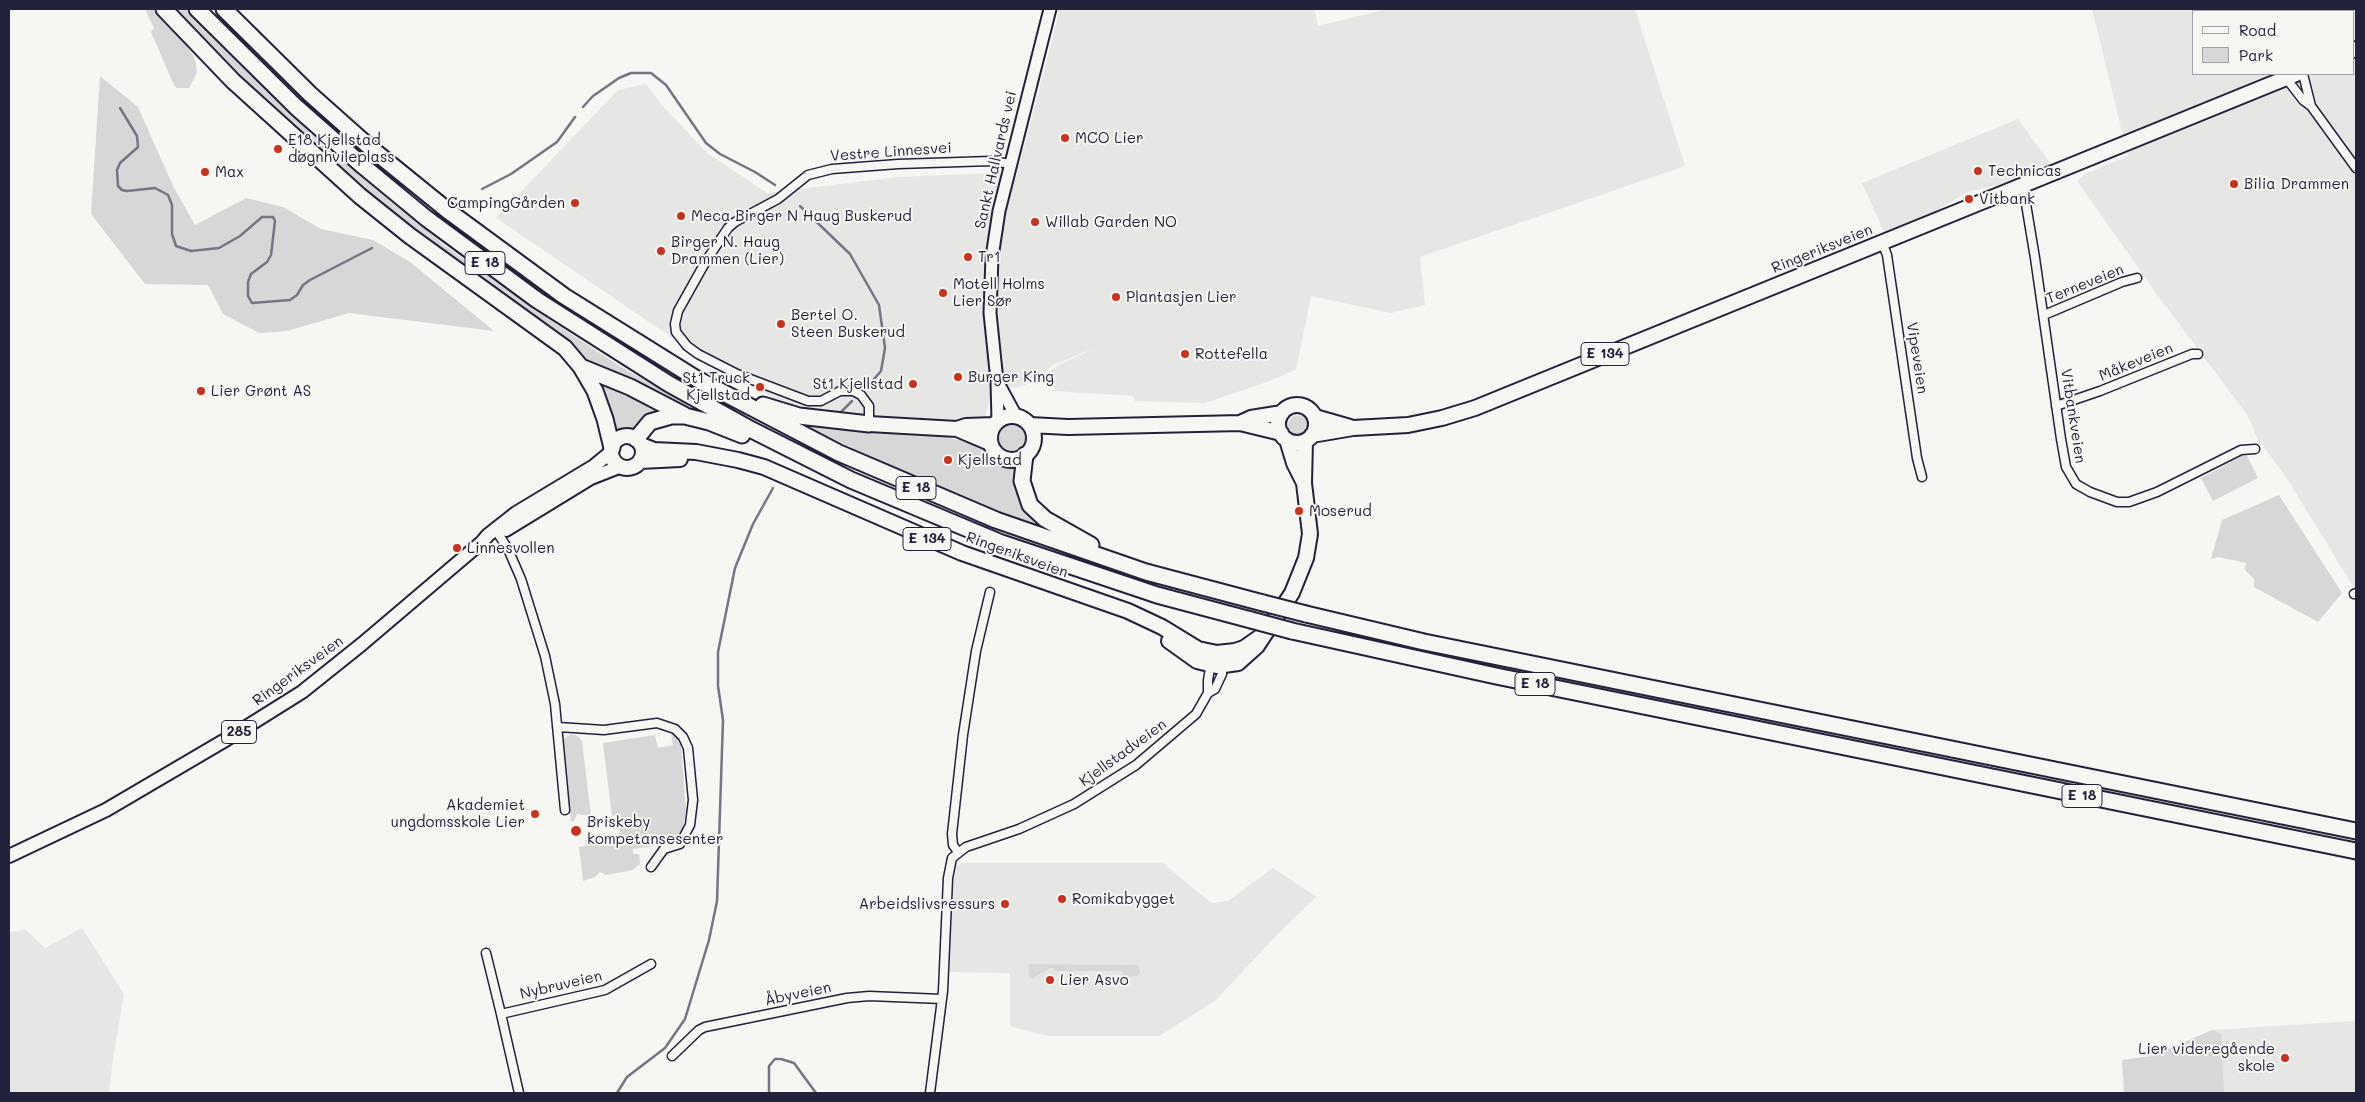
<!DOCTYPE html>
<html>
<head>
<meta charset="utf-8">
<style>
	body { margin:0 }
	#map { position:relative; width:2365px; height:1102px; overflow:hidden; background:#f6f6f2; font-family:Mali,sans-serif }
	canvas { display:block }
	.frame { position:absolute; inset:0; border:10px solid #22223b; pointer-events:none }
	.legend { position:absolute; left:2192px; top:10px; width:162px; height:65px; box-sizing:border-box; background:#f6f6f2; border:1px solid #a1a1a9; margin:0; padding:6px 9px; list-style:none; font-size:15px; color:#22223b }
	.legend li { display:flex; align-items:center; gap:10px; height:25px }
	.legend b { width:25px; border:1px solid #a1a1a9 }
</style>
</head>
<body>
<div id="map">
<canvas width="2365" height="1102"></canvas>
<div class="frame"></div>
<ul class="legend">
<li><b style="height:6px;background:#f6f6f2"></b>Road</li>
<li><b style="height:14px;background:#d7d7d7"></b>Park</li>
</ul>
</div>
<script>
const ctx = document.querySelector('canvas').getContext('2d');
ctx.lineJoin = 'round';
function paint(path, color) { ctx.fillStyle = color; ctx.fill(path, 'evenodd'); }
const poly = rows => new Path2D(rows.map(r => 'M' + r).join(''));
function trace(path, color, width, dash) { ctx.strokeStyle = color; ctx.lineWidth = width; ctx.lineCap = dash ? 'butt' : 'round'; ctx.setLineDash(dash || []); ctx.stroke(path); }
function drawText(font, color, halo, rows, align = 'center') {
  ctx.font = font + ' Mali,sans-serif'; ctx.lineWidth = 4; ctx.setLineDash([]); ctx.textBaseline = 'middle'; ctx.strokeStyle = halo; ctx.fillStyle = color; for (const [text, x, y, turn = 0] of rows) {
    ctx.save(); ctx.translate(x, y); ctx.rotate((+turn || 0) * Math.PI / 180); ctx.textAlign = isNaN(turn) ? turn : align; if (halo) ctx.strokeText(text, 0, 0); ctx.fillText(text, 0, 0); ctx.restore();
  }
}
const built = poly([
	[1060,9,1314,9,1318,26,1387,9,1635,9,1685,166,1420,257,1425,305,1391,313,1311,296,1296,370,1264,383,1205,403,1135,401,1133,396,1055,391,1048,372,1059,365,1095,348,1055,364,1025,386,992,390,985,417,953,423,805,411,736,381,496,218,618,90,646,84,661,104,707,153,767,193,899,177,997,173,1016,178],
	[2092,9,2356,9,2356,591,2286,477,2257,438,2248,416,2159,297,2077,181,2087,173,2128,156],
	[2194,11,2354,11,2354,74,2194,74],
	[2018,119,2056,172,1967,192,1926,217,1885,234,1862,183],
	[963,863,1163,863,1211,903,1228,901,1273,868,1316,897,1273,939,1216,1000,1159,1036,1047,1036,1010,1026,1010,973,948,972,946,877,956,865],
	[82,928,124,994,112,1066,109,1093,9,1093,9,932,26,930,45,948],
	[2353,1021,2356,1022,2356,1093,2209,1093,2212,1030]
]);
const green = poly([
	[145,9,159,9,193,55,196,63,197,73,189,88,177,88,174,85,151,32,154,28],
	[170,9,185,9,288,112,334,154,447,247,553,322,618,365,700,412,698,414,600,372,425,242,287,125],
	[100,76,138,107,173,186,195,225,246,198,283,207,321,229,373,240,410,262,494,331,349,313,287,331,259,333,223,314,208,285,145,284,91,214],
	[594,378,665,411,653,414,637,424,633,429,617,433,613,437],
	'1288 425a10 10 0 1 1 20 0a10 10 0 1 1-20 0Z',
	[802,424,946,437,980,445,996,461,1006,466,1014,467,1037,518,1033,524,967,499,903,472],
	'998 438a14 14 0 1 1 28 0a14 14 0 1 1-28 0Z',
	[2246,454,2258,478,2213,501,2201,478],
	[2279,495,2342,593,2318,622,2254,587,2254,579,2245,570,2246,563,2219,557,2211,559,2222,520],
	[671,733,677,736,681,744,686,811,683,827,678,838,668,844,633,849,633,854,639,854,640,864,633,870,606,875,600,872,595,877,583,881,579,847,586,846,585,840,613,837,620,833,619,815,612,816,603,743,655,735,658,748,673,745],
	[571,734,578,736,582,741,591,816,577,814,574,821,571,822,562,743,566,737],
	[1029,964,1135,965,1139,966,1140,973,1137,976,1126,976,1123,975,1122,971,1054,971,1054,968,1050,968,1032,979,1029,976],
	[2212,1030,2221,1034,2224,1093,2124,1093,2122,1060,2151,1056]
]);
const stream = poly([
	[583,107,593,96,619,78,631,73,651,73,666,85,706,143,720,154,755,172,775,185],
	[120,108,137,136,138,147,120,163,117,170,118,186,122,190,127,191,155,188,168,195,172,205,172,234,176,246,191,251,219,248,240,236,262,217,273,217,275,221,271,255,267,262,251,274,248,282,248,296,252,303,290,300,297,295,303,285,310,280,372,248],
	[482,189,511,174,557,142,575,117],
	[800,206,850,254,879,305,885,348,881,371,869,385],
	[839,414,852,401],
	[617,1093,627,1077,665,1048,685,1019,709,940,717,901,723,720,718,686,718,652,735,568,753,524,773,488],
	[769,1093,769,1066,775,1059,781,1059,794,1063,816,1093]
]);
const minor = poly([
	[2303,74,2311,106],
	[2286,78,2303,100,2311,106,2356,168],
	[2023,186,2035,258,2061,439,2066,467,2076,484,2090,492,2117,502,2129,502,2157,492,2241,450,2255,449],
	[1882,242,1887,255,1917,458,1922,477],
	[2044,315,2122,282,2137,278],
	[2056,406,2100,391,2192,354,2198,354],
	[869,424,869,406,861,395,853,391,840,391,821,401,808,401,737,374,698,354,687,346,676,332,675,324,678,311,706,261,728,228,735,222,778,199,808,175,832,169,898,164,991,161,1011,164],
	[495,529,508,549,521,579,545,656,555,704,565,810],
	[2354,594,2356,593],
	[1208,693,1208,680,1211,663],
	[558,727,604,730,657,723,675,729,683,737,688,748,693,800,690,825,680,844,664,849,651,867],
	[958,852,953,845,952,834,963,735,976,651,990,592],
	[486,953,501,1014],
	[672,1056,699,1030,705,1027,847,998,869,996,942,999],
	[519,1093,501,1014,605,990,651,964],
	[930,1093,943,991,948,878,952,858,966,847,1019,829,1074,804,1136,765,1196,714,1208,693,1215,689,1222,674,1222,663]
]);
const secondary = poly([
	[998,383,1016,416],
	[998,421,997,381,990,313,992,257,999,211,1050,9]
]);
const primary = poly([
	[506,530,591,478,619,467],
	[9,856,106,810,227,739,302,692,362,644,482,542,488,535,516,513,594,466,611,452]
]);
const trunk = poly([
	[2354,50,2356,49],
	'1278 424a19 19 0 1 1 38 0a19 19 0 1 1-38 0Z',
	'990 438a22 22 0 1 1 44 0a22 22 0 1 1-44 0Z',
	[1315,417,1350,427],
	[1240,423,1251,418,1282,413],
	[869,424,957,429,990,443],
	[1030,425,1068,427,1240,423,1281,433],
	[957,429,966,426,994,425],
	[1312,435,1353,428,1408,425,1442,418,1475,408,2296,74],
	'611 452a16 16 0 1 1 32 0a16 16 0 1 1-32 0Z',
	[1287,440,1294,463,1304,483],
	[641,445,654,450,696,452,738,460,764,467,962,553,1128,611,1162,627,1198,649,1217,653,1235,651,1244,648,1264,634],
	[640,461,680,459],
	[1169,641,1197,661,1217,666,1238,663,1257,646,1292,593,1306,558,1310,534,1304,483,1305,441]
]);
const motorway = poly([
	[164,9,233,81,360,196,410,236,565,348,581,367,595,391,605,419,612,448],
	[197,9,296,107,363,166,426,218,537,300,669,384,752,430,851,480,999,542,1157,595,1251,620],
	[224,9,310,94,373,150,447,210,564,296,697,379,839,453,996,520,1146,572,1263,603],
	[581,367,630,387,684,415],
	[763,405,799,416,869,424],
	[636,439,650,422,671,416,685,416,709,422,742,435],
	[1025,455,1022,481,1030,505,1045,519,1091,545],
	[1306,614,1424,642,2356,831],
	[1292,631,1496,676,2356,851]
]);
const motorwayBridge = poly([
	[1263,603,1306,614],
	[1251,620,1292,631]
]);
const markers = [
	[1065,138,5,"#c8321e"],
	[278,149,5,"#c8321e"],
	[1978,171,5,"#c8321e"],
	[205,172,5,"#c8321e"],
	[2234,184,5,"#c8321e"],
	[1969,199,5,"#c8321e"],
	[575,203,5,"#c8321e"],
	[681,216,5,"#c8321e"],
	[1035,222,5,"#c8321e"],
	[661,251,5,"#c8321e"],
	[968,257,5,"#c8321e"],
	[943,293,5,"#c8321e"],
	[1116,297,5,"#c8321e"],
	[781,324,5,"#c8321e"],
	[1185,354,5,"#c8321e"],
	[958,377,5,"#c8321e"],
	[913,384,5,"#c8321e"],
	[760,387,5,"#c8321e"],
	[201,391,5,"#c8321e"],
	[948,460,5,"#c8321e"],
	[1299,511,5,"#c8321e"],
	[457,548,5,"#c8321e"],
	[535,814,5,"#c8321e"],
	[576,831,6,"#c8321e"],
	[1062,899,5,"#c8321e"],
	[1005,904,5,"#c8321e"],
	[1050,980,5,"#c8321e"],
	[2285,1058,5,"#c8321e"]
];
const shields = [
	[485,263,40],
	[1605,354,48],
	[916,488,40],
	[927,539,48],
	[1535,684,40],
	[239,732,35],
	[2082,796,40]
];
const shieldNames = [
	["E 18",485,263],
	["E 134",1605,354],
	["E 18",916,488],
	["E 134",927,539],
	["E 18",1535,684],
	["285",239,732],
	["E 18",2082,796]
];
const poiNames = [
	["MCO Lier",1075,138],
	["E18 Kjellstad",288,140],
	["døgnhvileplass",288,157],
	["Technicas",1988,171],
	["Max",215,172],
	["Bilia Drammen",2244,184],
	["Vitbank",1979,199],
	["CampingGården",565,203,"right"],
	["Meca Birger N Haug Buskerud",691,216],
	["Willab Garden NO",1045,222],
	["Birger N. Haug",671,242],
	["Drammen (Lier)",671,259],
	["Tr1",978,257],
	["Motell Holms",953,284],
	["Lier Sør",953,301],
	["Plantasjen Lier",1126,297],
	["Bertel O.",791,315],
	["Steen Buskerud",791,332],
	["Rottefella",1195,354],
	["Burger King",968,377],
	["St1 Truck",750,378,"right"],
	["Kjellstad",750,395,"right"],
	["St1 Kjellstad",903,384,"right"],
	["Lier Grønt AS",211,391],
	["Kjellstad",958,460],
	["Moserud",1309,511],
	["Linnesvollen",467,548],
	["Akademiet",525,805,"right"],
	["ungdomsskole Lier",525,822,"right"],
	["Briskeby",587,822],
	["kompetansesenter",587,839],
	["Romikabygget",1072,899],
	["Arbeidslivsressurs",995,904,"right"],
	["Lier Asvo",1060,980],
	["Lier videregående",2275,1049,"right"],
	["skole",2275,1066,"right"]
];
const streetNames = [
	["Vestre Linnesvei",891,152,-4],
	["Sankt Hallvards vei",996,160,-77],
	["Ringeriksveien",1822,249,-22],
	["Terneveien",2085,284,-22],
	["Vipeveien",1917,358,81],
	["Måkeveien",2136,362,-22],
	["Vitbankveien",2073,416,81],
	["Ringeriksveien",1017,555,20],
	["Ringeriksveien",298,671,-36],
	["Kjellstadveien",1123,753,-36],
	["Nybruveien",561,985,-13],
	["Åbyveien",798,994,-12]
];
paint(built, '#e6e6e4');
paint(green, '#d7d7d7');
trace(stream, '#757583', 2.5);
trace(minor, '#22223b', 11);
trace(secondary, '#22223b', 15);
trace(primary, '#22223b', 16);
trace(trunk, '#22223b', 18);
trace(motorway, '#22223b', 19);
trace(minor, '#f6f6f2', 8);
trace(secondary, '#f6f6f2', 11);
trace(primary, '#f6f6f2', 12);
trace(trunk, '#f6f6f2', 14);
trace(motorway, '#f6f6f2', 15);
trace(motorwayBridge, '#22223b', 19, []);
trace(motorwayBridge, '#f6f6f2', 15);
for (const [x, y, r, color] of markers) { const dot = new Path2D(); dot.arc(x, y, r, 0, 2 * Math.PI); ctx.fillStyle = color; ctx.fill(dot); trace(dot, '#f6f6f2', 2); }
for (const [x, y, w] of shields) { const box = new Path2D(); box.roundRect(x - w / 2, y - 11.5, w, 23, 4); ctx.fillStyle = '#f6f6f2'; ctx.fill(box); trace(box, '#22223b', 1); }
drawText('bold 14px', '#22223b', null, shieldNames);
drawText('15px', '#22223b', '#f6f6f2', poiNames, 'left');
drawText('15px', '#22223b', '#f6f6f2', streetNames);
</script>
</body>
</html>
